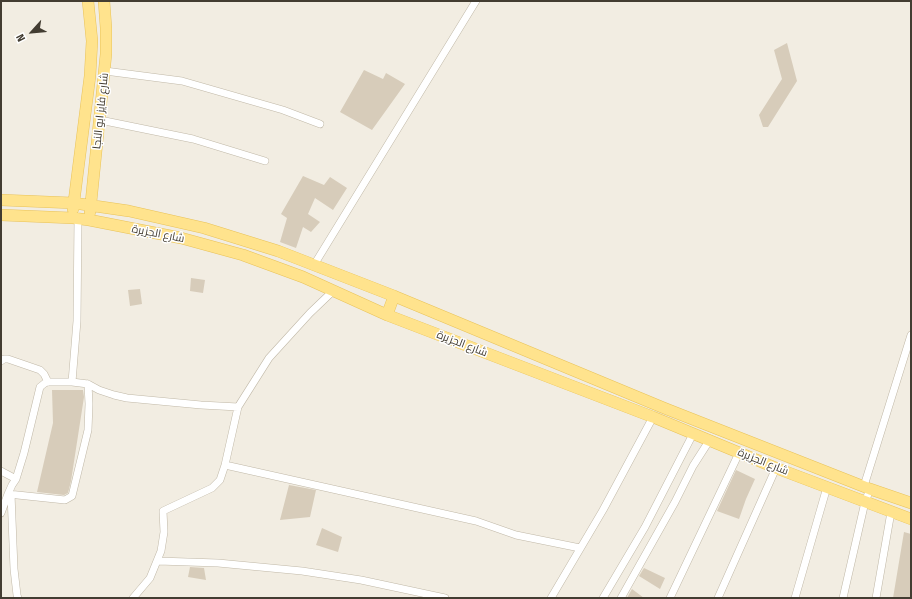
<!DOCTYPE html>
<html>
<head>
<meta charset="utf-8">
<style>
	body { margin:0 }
	#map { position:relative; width:912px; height:599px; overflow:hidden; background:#f2ede2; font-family:"Fira Sans Condensed",sans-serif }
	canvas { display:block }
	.frame { position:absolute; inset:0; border:2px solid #433d32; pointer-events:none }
	.north { position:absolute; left:12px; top:12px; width:40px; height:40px; -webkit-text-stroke:3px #fff; paint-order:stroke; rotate:243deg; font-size:11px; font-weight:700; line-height:16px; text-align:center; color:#433d32 }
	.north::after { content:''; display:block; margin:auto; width:14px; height:18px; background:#433d32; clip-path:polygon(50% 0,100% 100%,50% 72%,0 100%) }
</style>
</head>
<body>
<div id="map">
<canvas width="912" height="599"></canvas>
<div class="frame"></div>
<div class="north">N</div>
</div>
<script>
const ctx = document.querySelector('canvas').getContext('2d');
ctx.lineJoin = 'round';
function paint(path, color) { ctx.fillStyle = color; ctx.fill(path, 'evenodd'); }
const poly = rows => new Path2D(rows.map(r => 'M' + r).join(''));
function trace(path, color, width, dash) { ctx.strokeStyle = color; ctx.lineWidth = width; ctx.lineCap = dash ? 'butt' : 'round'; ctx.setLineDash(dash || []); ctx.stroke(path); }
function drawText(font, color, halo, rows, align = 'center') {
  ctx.font = font + ' "Fira Sans Condensed",Cairo,sans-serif'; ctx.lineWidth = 3; ctx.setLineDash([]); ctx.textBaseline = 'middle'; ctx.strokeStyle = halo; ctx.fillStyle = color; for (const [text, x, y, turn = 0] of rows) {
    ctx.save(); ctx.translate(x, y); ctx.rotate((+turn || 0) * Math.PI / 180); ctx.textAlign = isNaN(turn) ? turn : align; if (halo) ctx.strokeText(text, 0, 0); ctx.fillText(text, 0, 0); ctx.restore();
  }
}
const building = poly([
	[787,43,797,81,768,127,763,127,759,115,782,79,774,50],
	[364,70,383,79,386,73,405,84,372,130,340,112],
	[303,176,324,185,330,177,347,188,333,210,315,198,308,214,320,222,311,232,303,227,296,248,280,242,287,218,281,214],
	[191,278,205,280,203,293,190,291],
	[140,289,142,304,130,306,128,290],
	[52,390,83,390,84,397,71,481,68,493,64,495,37,492,53,423],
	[736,470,755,479,746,499,739,519,717,511],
	[289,485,316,490,310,517,280,520],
	[322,528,342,537,338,552,316,545],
	[904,532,911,534,911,598,893,598],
	[190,567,204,568,206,580,188,577],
	[644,568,665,578,660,589,639,576],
	[632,589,644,598,627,598]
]);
const street = poly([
	[105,71,182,81,283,110,320,124],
	[100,120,193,139,265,161],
	[314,265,476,1],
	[1,361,4,359,8,359,40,370,44,374,48,382],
	[72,382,77,321,78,219],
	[88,384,99,390,114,395,127,398,201,405,238,407,269,358,310,313,333,291],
	[225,465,476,521,516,535,580,548],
	[1,471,16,479],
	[864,486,911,335],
	[11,494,14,569,17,595,18,598],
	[1,513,8,494,12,485,16,479,24,453,40,387,45,383,48,382,72,382,88,384,89,404,88,430,72,496,65,500,8,494],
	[158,561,218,563,302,571,361,580,445,598],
	[133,598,150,578,161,551,164,532,163,511,212,488,220,480,225,465,238,407],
	[551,598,603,510,653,417],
	[603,598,645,527,693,434],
	[621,598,675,502,693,466,709,441],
	[670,598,739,453],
	[718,598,776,468],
	[795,598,827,487],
	[843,598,865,502,870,489],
	[876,598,891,512]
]);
const primary = poly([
	[1,200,74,203,129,211,204,228,278,251,394,296,664,408,870,489,911,503],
	[73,209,90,76,92,41,88,1],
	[90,212,106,54,106,28,104,1],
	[1,215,73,218,89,220,181,238,243,255,303,277,387,315,653,417,776,468,911,519],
	[387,315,394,296]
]);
const streetNames = [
	["شارع فايز ابو النجا",101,111,-84],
	["شارع الجزيرة",158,234,11],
	["شارع الجزيرة",462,344,21],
	["شارع الجزيرة",763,462,22]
];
paint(building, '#d7ccba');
trace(street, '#c0b8a7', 8);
trace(primary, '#e8c259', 12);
trace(street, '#fff', 7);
trace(primary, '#ffe38d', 11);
drawText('11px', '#433d32', '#fff', streetNames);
</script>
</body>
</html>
